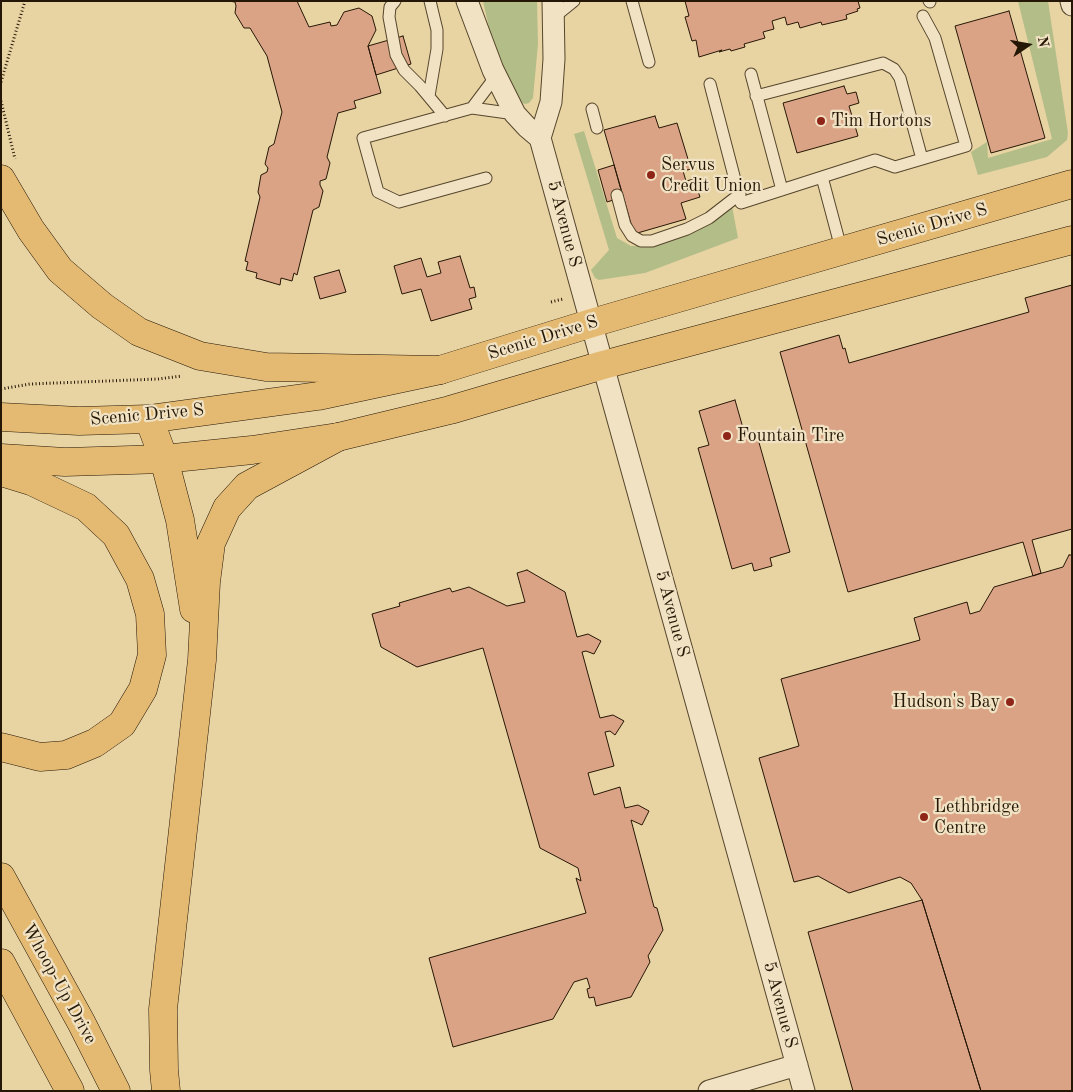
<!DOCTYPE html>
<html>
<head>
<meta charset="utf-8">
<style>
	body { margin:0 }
	#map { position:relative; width:1073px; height:1092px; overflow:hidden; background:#e8d3a3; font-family:"Old Standard TT",serif }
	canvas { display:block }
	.frame { position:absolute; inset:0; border:2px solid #251705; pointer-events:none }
	.north { position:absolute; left:1003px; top:20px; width:50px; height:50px; -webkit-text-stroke:4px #f0e2c3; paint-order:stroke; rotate:78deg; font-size:14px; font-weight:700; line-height:20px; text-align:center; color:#251705 }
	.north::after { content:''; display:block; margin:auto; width:18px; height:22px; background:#251705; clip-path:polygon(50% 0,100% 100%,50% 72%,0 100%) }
</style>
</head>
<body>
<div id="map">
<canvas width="1073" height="1092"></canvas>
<div class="frame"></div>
<div class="north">N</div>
</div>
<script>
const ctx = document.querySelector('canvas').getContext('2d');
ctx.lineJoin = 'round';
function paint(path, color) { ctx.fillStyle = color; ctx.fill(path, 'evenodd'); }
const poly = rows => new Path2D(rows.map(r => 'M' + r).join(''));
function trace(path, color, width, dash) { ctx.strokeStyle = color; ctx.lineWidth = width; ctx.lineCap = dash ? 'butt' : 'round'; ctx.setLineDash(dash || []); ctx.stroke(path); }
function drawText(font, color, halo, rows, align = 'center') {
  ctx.font = font + ' "Old Standard TT",serif'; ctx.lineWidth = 4.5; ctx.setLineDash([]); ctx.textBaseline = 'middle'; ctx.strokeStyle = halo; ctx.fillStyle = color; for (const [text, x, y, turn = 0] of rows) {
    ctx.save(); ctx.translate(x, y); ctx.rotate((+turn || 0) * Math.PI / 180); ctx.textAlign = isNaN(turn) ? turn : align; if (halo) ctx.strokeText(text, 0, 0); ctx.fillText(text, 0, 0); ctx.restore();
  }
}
const green = poly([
	[483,1,537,1,538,44,533,98,529,103,525,104,520,102,503,70,492,41],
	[1018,1,1048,1,1068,133,1067,140,1047,157,978,175,971,152,987,142,988,158,1052,139],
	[584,131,617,238,631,246,644,246,732,206,738,238,645,273,599,280,595,278,591,270,609,250,574,134]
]);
const building = poly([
	[228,1,297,1,309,27,330,22,331,26,337,25,344,12,359,8,372,16,376,30,368,46,381,93,354,101,356,108,338,113,327,157,330,163,326,179,320,181,320,185,323,191,319,207,313,210,297,275,294,273,292,281,281,278,280,285,256,278,257,273,246,270,248,262,245,261,260,197,258,192,261,175,267,172,268,168,265,164,269,147,274,144,282,112,267,56,250,28,244,28,235,13,236,6,235,2,228,1],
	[685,1,858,1,860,8,857,9,858,11,846,15,847,19,822,25,821,22,800,28,798,22,787,25,785,17,772,21,774,29,763,32,765,38,744,44,745,47,731,51,730,49,719,52,722,50,699,57,696,40,692,41,685,17,689,16,685,1],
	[1009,11,1045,138,991,153,955,26,1009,11],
	[403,36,411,64,376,75,368,46,403,36],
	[844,86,847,94,856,92,859,103,849,106,858,136,797,153,783,103,844,86],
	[655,116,659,128,677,123,691,169,683,171,686,181,694,179,700,197,681,203,686,219,634,234,604,130,655,116],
	[614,165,623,197,607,202,598,170,614,165],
	[460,256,470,288,474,287,476,297,469,299,472,309,431,321,421,289,402,294,394,266,421,258,427,277,441,273,438,262,460,256],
	[339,270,346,292,320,299,314,277,339,270],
	[1072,285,1072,529,1032,540,1041,573,1033,576,1023,542,848,592,780,352,839,335,843,349,845,348,849,363,1029,312,1025,298,1072,285],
	[735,400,745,435,756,432,790,552,770,558,772,566,754,571,752,563,732,569,698,448,709,445,699,411,735,400],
	[1069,555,1072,555,1072,1091,981,1091,922,900,911,883,900,877,849,893,818,876,794,882,759,758,799,746,781,679,920,640,914,618,967,602,970,614,980,611,994,587,1063,567,1069,555],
	[527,570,565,592,577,637,588,634,601,641,594,654,586,651,582,652,600,718,613,715,624,721,615,735,610,731,605,732,614,766,588,773,594,795,620,787,625,808,638,805,649,811,642,825,631,820,654,907,657,908,663,930,648,956,650,962,631,997,596,1006,594,997,589,998,587,989,590,988,587,978,574,982,553,1019,453,1047,429,958,586,913,576,878,581,881,578,868,540,848,483,648,417,667,381,647,372,614,400,606,399,603,450,588,452,592,469,587,507,606,525,602,517,573,527,570],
	[922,900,981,1091,853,1091,808,932,922,900]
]);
const path = poly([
	[1,82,25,1],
	[1,101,15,159],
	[551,302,563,299],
	[1,389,30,384,158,379,182,376]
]);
const lane = poly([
	[395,1,390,7,389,17,396,55,404,70,420,86,445,116],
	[632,1,649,62],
	[929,1,930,2],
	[553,18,574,1],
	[751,74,782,190],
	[710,84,741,203,875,160,895,167,966,146,935,38,923,16],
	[429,96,437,49,437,30,430,1],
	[756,96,883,63,894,69,900,78,922,159],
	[472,108,496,76],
	[592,109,597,128],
	[822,177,842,252],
	[486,178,399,202,378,192,363,138,472,108,515,114],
	[617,195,625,225,632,236,641,241,652,241,687,229,709,218,740,194]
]);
const street = poly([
	[467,1,493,70,515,114,527,127,540,138],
	[1071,1,1072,5],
	[540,138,804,1091],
	[540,138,551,102,554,59,553,1],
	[709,1091,797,1065]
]);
const primary = poly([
	[1,417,79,421,149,419,318,396,440,370,592,323,1072,184],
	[1,458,65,462,164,459,252,450,338,437,450,410,603,365,1072,240]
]);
const highway = poly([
	[1,179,31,230,60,270,102,306,139,332,200,356,266,367,440,370],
	[149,419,164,459,180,520,194,609],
	[1,472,31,481,86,507,116,535,140,579,150,614,152,655,143,689,122,724,95,743,66,755,40,757,1,747],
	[1,877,81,1022,116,1091],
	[1,963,70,1091],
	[166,1091,164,1070,163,1009,202,660,206,582,211,543,227,508,247,486,338,437]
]);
const markers = [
	[821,121,5,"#8f2418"],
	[651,175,5,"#8f2418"],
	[727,436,5,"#8f2418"],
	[1010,702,5,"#8f2418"],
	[924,817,5,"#8f2418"]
];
const poiNames = [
	["Tim Hortons",831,121],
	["Servus",661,165],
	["Credit Union",661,186],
	["Fountain Tire",737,436],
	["Hudson's Bay",1000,702,"right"],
	["Lethbridge",934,807],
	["Centre",934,828]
];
const streetNames = [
	["5 Avenue S",564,224,75],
	["Scenic Drive S",932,225,-16],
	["Scenic Drive S",543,338,-17],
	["Scenic Drive S",147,415,-5],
	["5 Avenue S",672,614,75],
	["Whoop-Up Drive",59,984,61],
	["5 Avenue S",780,1005,75]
];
paint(green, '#b3bd88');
paint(building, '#dba386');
trace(building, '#251705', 1);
trace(lane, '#56462c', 13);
trace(street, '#56462c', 23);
trace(primary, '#251705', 29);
trace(highway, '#251705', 29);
trace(path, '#251705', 3, [1, 2.5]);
trace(lane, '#f0e2c3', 11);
trace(street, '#f0e2c3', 21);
trace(primary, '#e4ba72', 28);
trace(highway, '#e4ba72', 28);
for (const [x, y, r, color] of markers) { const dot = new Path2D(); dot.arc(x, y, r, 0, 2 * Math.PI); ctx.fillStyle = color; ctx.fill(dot); trace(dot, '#f0e2c3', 2); }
drawText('18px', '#251705', '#f0e2c3', poiNames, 'left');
drawText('18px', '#251705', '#f0e2c3', streetNames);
</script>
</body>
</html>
